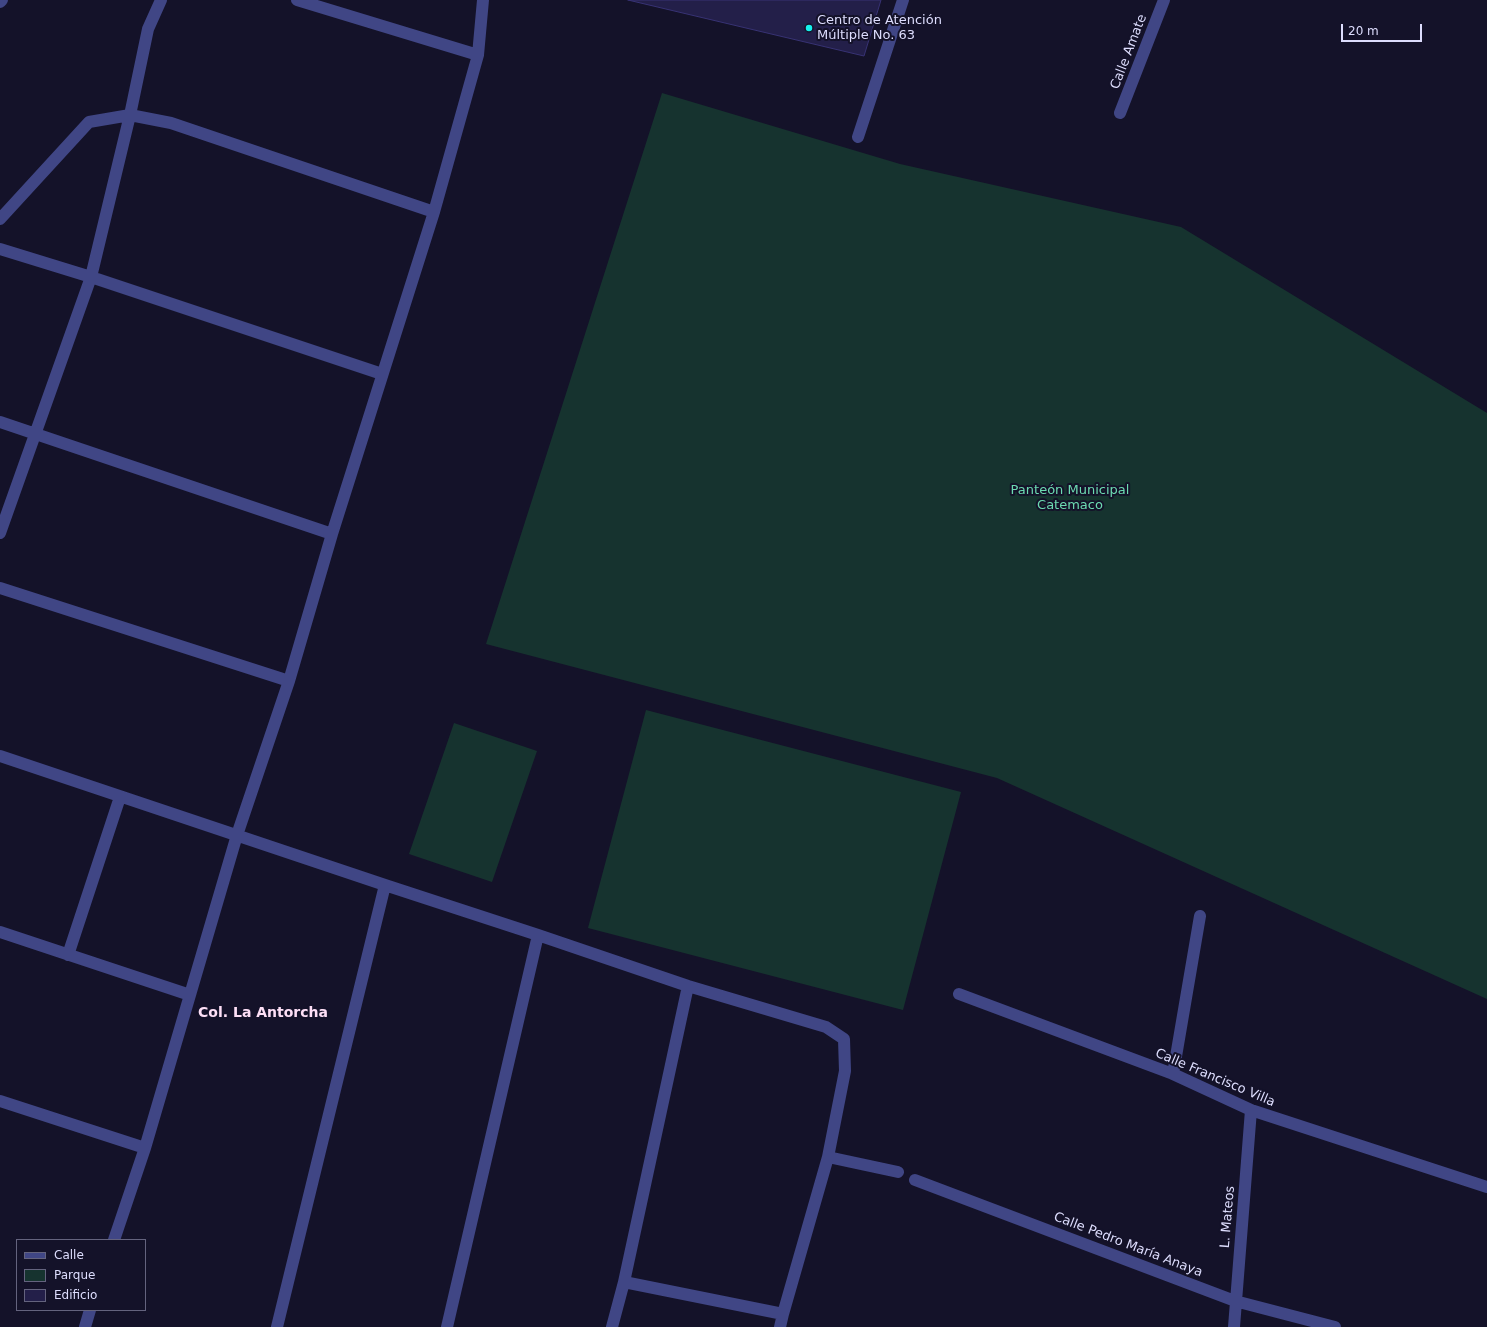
<!DOCTYPE html>
<html>
<head>
<meta charset="utf-8">
<style>
	body { margin:0 }
	#map { position:relative; width:1487px; height:1327px; overflow:hidden; background:#141229; font-family:"DejaVu Sans",sans-serif }
	canvas { display:block }
	.legend { position:absolute; left:16px; top:1239px; width:130px; height:72px; box-sizing:border-box; background:#141229; border:1px solid #64637e; margin:0; padding:5px 7px; list-style:none; font-size:12px; color:#ddddfd }
	.legend li { display:flex; align-items:center; gap:8px; height:20px }
	.legend b { width:20px; border:1px solid #64637e }
	.scale { position:absolute; left:1341px; top:24px; width:81px; height:18px; box-sizing:border-box; border:2px solid #ddddfd; border-top:0; padding-left:5px; font-size:12px; line-height:14px; white-space:nowrap; color:#ddddfd; -webkit-text-stroke:3px #141229; paint-order:stroke }
</style>
</head>
<body>
<div id="map">
<canvas width="1487" height="1327"></canvas>
<ul class="legend">
<li><b style="height:5px;background:#404685"></b>Calle</li>
<li><b style="height:11px;background:#16332f"></b>Parque</li>
<li><b style="height:11px;background:#231f49"></b>Edificio</li>
</ul>
<div class="scale">20 m</div>
</div>
<script>
const ctx = document.querySelector('canvas').getContext('2d');
ctx.lineJoin = 'round';
function paint(path, color) { ctx.fillStyle = color; ctx.fill(path, 'evenodd'); }
const poly = rows => new Path2D(rows.map(r => 'M' + r).join(''));
function trace(path, color, width, dash) { ctx.strokeStyle = color; ctx.lineWidth = width; ctx.lineCap = dash ? 'butt' : 'round'; ctx.setLineDash(dash || []); ctx.stroke(path); }
function drawText(font, color, halo, rows, align = 'center') {
  ctx.font = font + ' "DejaVu Sans",sans-serif'; ctx.lineWidth = 4; ctx.setLineDash([]); ctx.textBaseline = 'middle'; ctx.strokeStyle = halo; ctx.fillStyle = color; for (const [text, x, y, turn = 0] of rows) {
    ctx.save(); ctx.translate(x, y); ctx.rotate((+turn || 0) * Math.PI / 180); ctx.textAlign = isNaN(turn) ? turn : align; if (halo) ctx.strokeText(text, 0, 0); ctx.fillText(text, 0, 0); ctx.restore();
  }
}
const green = poly([
	[662,93,900,164,1181,227,1487,413,1487,999,997,778,486,644],
	[646,710,961,792,903,1010,588,928],
	[454,723,537,751,492,882,409,854]
]);
const building = poly([
	[628,0,881,0,864,56,628,0]
]);
const minor = poly([
	[297,0,478,55],
	[0,2,2,0],
	[1120,113,1164,0],
	[858,137,903,0],
	[0,219,89,122,130,115,148,29,161,0],
	[0,249,91,277,382,374],
	[0,422,332,534],
	[0,533,91,277,130,115,171,123,434,212],
	[0,588,289,681],
	[0,756,385,885,538,935,688,986,826,1027,844,1039,845,1071,828,1157,783,1314,780,1327],
	[0,932,190,995],
	[68,955,120,797],
	[959,994,1173,1074,1251,1110,1487,1187],
	[1173,1074,1200,916],
	[0,1101,145,1148],
	[828,1157,898,1172],
	[915,1180,1235,1301,1335,1327],
	[114,1240,145,1148,237,835,289,681,332,534,434,212,478,55,483,0],
	[624,1282,783,1314],
	[85,1327,90,1310],
	[277,1327,385,885],
	[447,1327,538,935],
	[612,1327,624,1282,688,986],
	[1234,1327,1251,1110]
]);
const markers = [
	[809,28,4,"#15f1ed"]
];
const poiNames = [
	["Centro de Atención",817,21],
	["Múltiple No. 63",817,36]
];
const streetNames = [
	["Calle Amate",1129,52,-69],
	["Calle Francisco Villa",1215,1078,23],
	["L. Mateos",1228,1217,-85],
	["Calle Pedro María Anaya",1128,1245,21]
];
const parkNames = [
	["Panteón Municipal",1070,491],
	["Catemaco",1070,506]
];
const neighbourhoodNames = [
	["Col. La Antorcha",263,1013]
];
paint(green, '#16332f');
paint(building, '#231f49');
trace(building, '#383374', 1);
trace(minor, '#404685', 12);
for (const [x, y, r, color] of markers) { const dot = new Path2D(); dot.arc(x, y, r, 0, 2 * Math.PI); ctx.fillStyle = color; ctx.fill(dot); trace(dot, '#141229', 1.5); }
drawText('13px', '#ddddfd', '#141229', poiNames, 'left');
drawText('13px', '#ddddfd', '#141229', streetNames);
drawText('13px', '#6cdab1', '#141229', parkNames);
drawText('bold 14px', '#fddff6', '#141229', neighbourhoodNames);
</script>
</body>
</html>
